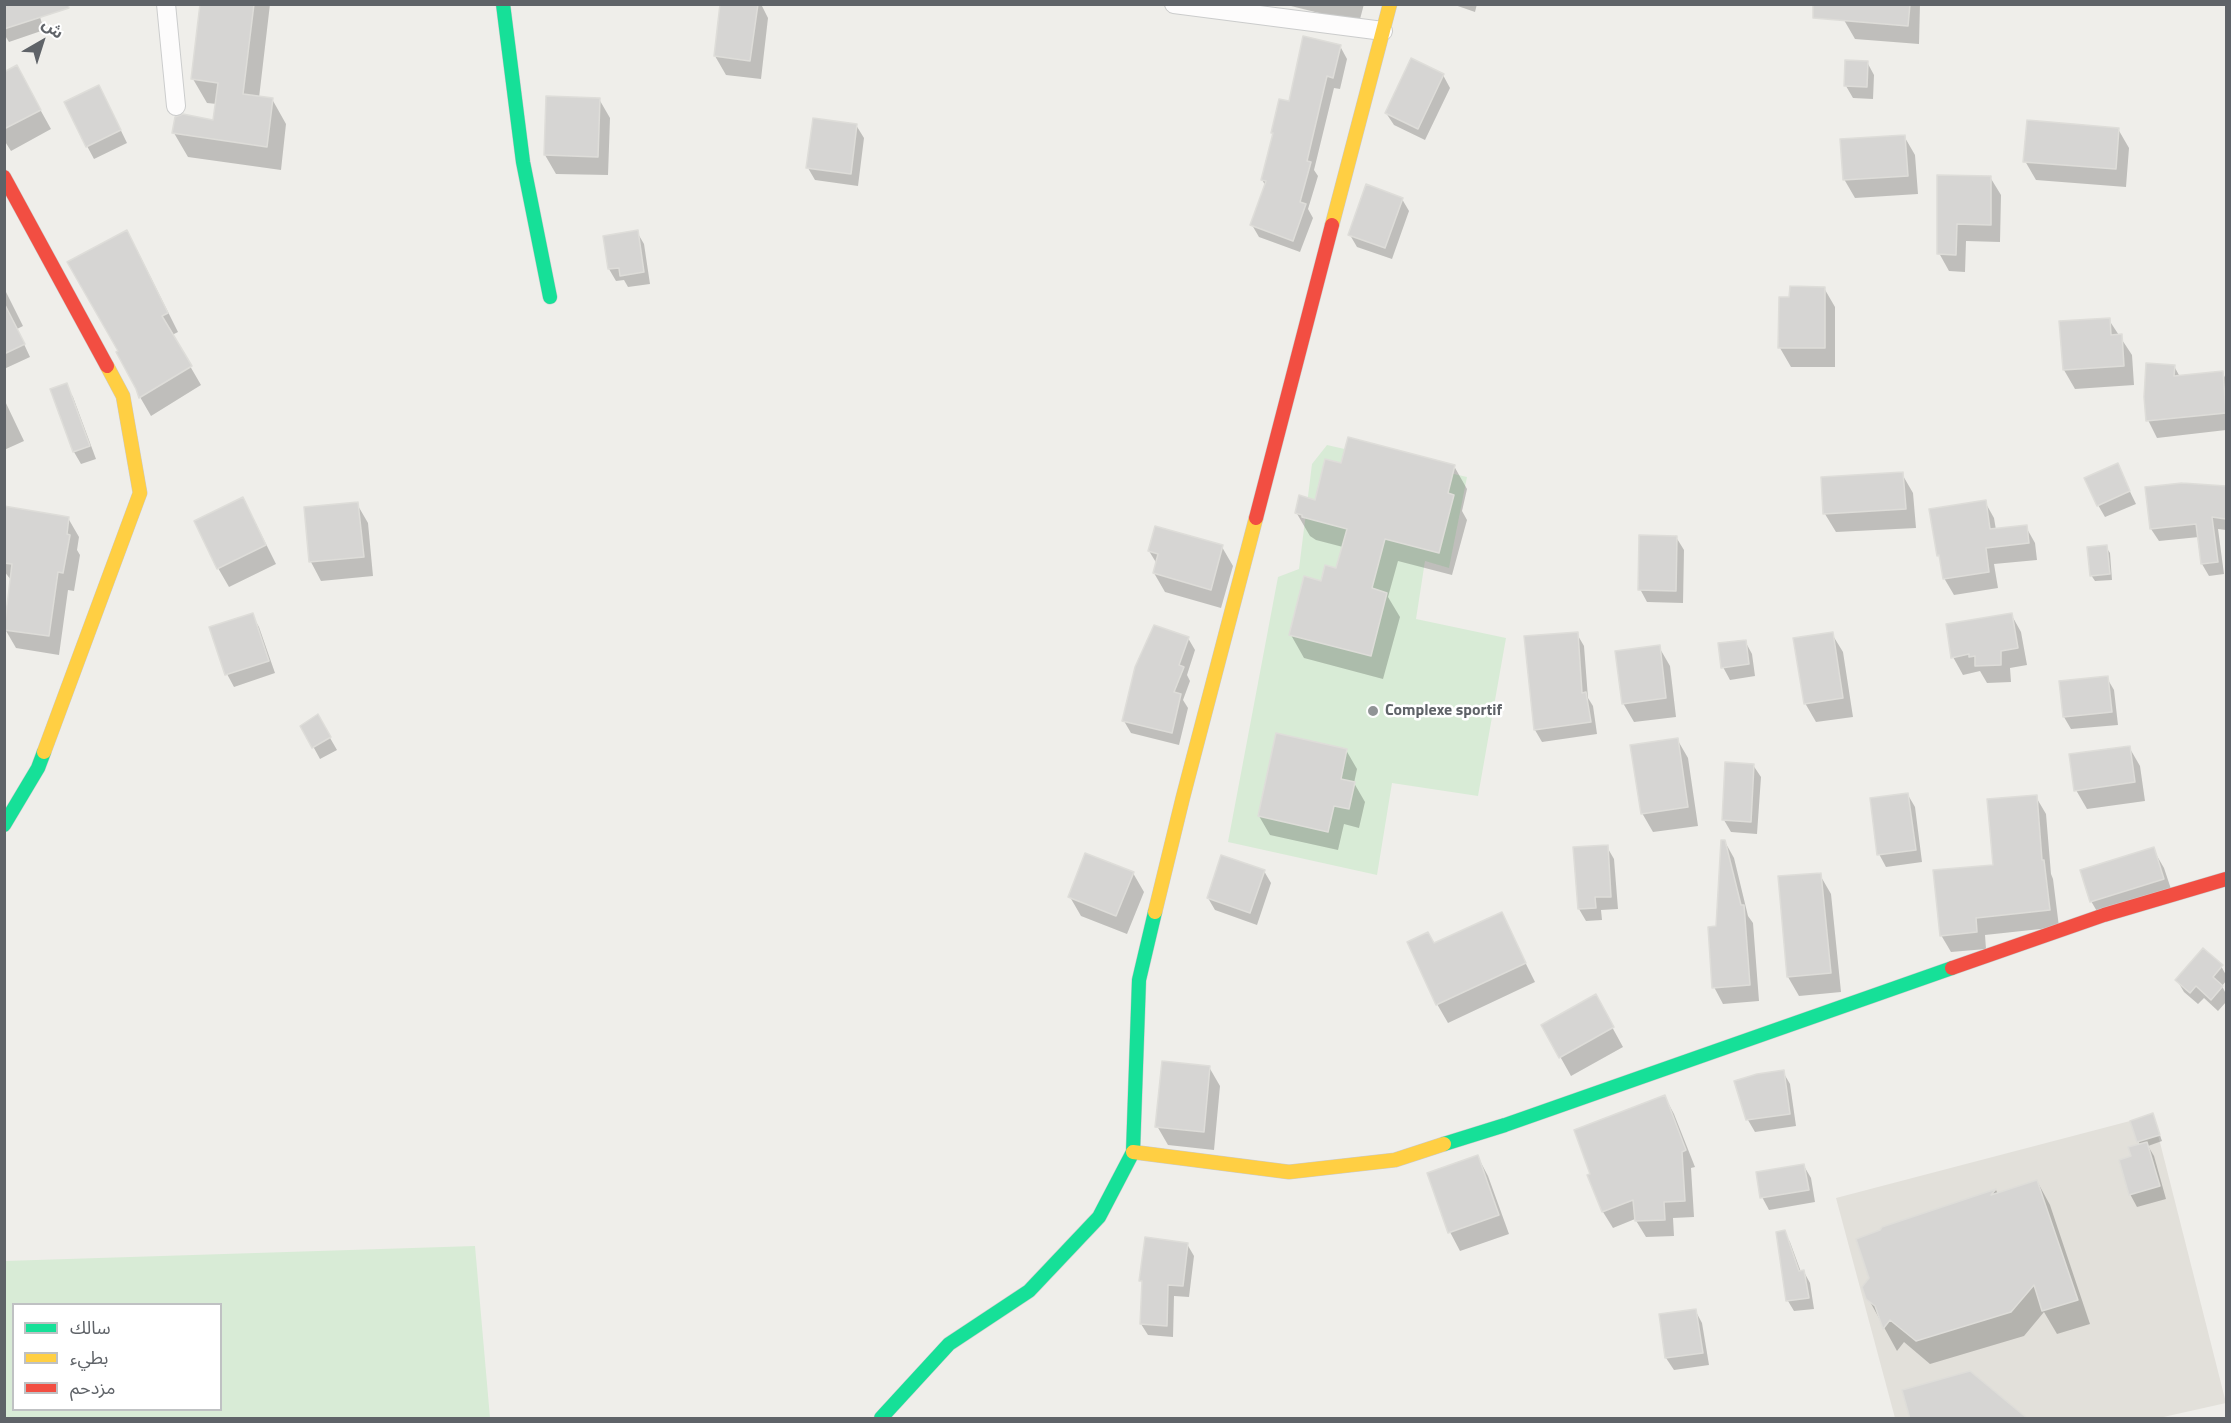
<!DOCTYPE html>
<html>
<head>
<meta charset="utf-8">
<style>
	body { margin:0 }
	#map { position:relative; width:2231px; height:1423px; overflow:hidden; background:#efeeea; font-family:"Titillium Web","Noto Sans Arabic",sans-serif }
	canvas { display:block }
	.frame { position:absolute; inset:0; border:6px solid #5f6368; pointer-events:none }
	.legend { position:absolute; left:12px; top:1303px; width:210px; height:108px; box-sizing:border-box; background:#fff; border:2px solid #bfc1c3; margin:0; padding:8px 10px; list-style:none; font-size:18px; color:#5f6368 }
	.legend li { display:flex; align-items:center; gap:12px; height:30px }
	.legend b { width:30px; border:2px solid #bfc1c3 }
	.north { position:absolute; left:12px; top:12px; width:60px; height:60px; -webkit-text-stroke:4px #fff; paint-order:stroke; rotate:39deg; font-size:16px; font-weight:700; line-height:24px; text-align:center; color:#5f6368 }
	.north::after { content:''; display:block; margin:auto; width:21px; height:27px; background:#5f6368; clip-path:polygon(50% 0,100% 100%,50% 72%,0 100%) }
</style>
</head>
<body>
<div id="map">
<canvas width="2231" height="1423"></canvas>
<div class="frame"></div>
<ul class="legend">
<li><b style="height:8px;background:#16e098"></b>سالك</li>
<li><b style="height:8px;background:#ffcf43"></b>بطيء</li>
<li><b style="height:8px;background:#f24e42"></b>مزدحم</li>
</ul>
<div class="north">ش</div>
</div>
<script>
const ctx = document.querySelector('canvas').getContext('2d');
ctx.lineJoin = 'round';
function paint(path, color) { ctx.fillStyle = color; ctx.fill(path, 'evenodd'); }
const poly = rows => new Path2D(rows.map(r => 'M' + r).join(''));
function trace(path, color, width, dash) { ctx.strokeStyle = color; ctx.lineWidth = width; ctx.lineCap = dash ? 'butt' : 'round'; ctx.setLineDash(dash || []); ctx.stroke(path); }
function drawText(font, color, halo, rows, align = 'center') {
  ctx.font = font + ' "Titillium Web",sans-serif'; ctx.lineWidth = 5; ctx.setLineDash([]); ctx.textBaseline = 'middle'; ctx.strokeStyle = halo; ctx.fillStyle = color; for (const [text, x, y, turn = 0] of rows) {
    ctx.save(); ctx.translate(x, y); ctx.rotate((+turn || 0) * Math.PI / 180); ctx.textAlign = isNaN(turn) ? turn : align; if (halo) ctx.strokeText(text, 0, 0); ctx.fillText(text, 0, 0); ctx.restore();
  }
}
const education = poly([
	[2153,1115,2226,1403,2159,1418,1895,1418,1836,1198]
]);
const green = poly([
	[1327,445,1467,477,1449,568,1425,561,1416,619,1506,638,1478,796,1392,783,1377,875,1228,842,1278,577,1299,569,1312,464],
	[475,1246,490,1418,5,1418,5,1261],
	[14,1304,220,1304,220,1410,14,1410]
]);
const shadow = poly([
	[4,4,36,4,44,30,9,42,4,34],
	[202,4,270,4,259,98,272,99,286,124,281,170,188,157,174,133,214,122,217,104,207,103,193,79],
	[722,4,761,4,768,18,761,79,726,75,715,56],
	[1283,4,1364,4,1359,23],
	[1452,4,1477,4,1475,12],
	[1845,4,1920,4,1919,44,1855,39,1844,20],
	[1340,46,1347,59,1340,89,1334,88,1314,170,1318,176,1308,209,1313,218,1300,252,1259,237,1252,225,1266,186,1262,180,1274,136,1272,133,1290,103],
	[1867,62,1874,75,1873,99,1853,98,1846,86],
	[4,74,27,86,51,129,11,151,4,140],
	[1443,75,1450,88,1425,140,1394,125,1386,113],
	[599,99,610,118,608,175,556,174,545,155],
	[106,100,127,143,94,159,87,146],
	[856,125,864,138,858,186,815,180,808,168],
	[2118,129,2129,148,2126,187,2036,180,2025,161],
	[1904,136,1915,155,1918,194,1855,198,1844,179],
	[1939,177,1990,177,2001,195,2000,242,1966,241,1965,272,1949,271,1939,253],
	[1402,199,1409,211,1392,259,1357,247,1350,235],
	[637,232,644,244,650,284,628,287,624,280,616,281,609,269],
	[137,250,178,332,172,335,201,385,151,416,140,397,138,388],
	[4,288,23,326,17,329,30,357,4,369],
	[1824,288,1835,307,1835,367,1791,367,1780,348,1791,299],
	[2109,320,2132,355,2134,385,2075,389,2064,370],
	[2174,366,2180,377,2223,373,2226,380,2226,430,2157,438,2148,420],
	[66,385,73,397,96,459,81,464,74,452,52,390],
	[4,399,24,441,4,450],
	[1342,465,1454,466,1467,489,1462,511,1467,520,1452,575,1398,561,1388,597,1400,617,1383,679,1304,658,1291,635,1322,582,1337,570,1343,547,1316,540,1310,536,1296,512,1316,501],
	[2117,465,2136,504,2105,517,2098,505],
	[1902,474,1913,493,1916,528,1836,532,1825,514],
	[2183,484,2226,488,2226,530,2218,529,2224,574,2209,576,2202,564,2199,537,2159,541,2151,529,2146,488],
	[1985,502,1994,518,1996,530,2026,527,2035,543,2037,560,1994,564,1998,588,1954,595,1944,578,1942,562,1938,555],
	[357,504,368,523,373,576,321,581,311,562,305,508],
	[68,518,79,537,77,550,80,555,74,591,68,590,59,655,16,648,5,629,11,580,4,571,4,525],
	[253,518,276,564,229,587,218,568],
	[1676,537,1684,550,1683,603,1647,602,1640,589],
	[1222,547,1233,566,1221,608,1165,592,1154,573,1157,564,1149,551],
	[2106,547,2110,553,2112,580,2095,581,2091,575],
	[2011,614,2021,632,2027,665,2010,668,2011,682,1987,683,1980,671,1963,675,1953,657],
	[252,615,259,627,275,673,234,687,227,674],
	[1577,634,1584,646,1588,698,1593,706,1597,734,1542,742,1535,730],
	[1832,634,1843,652,1853,717,1816,722,1805,703],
	[1188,638,1195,650,1187,675,1190,681,1183,700,1188,708,1179,745,1131,733,1124,721],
	[1745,641,1752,654,1755,676,1730,680,1723,667],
	[1659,647,1670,666,1676,717,1634,722,1623,703],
	[2107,678,2114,690,2118,725,2071,729,2064,717],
	[318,717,337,750,320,759,302,726],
	[1677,739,1688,758,1698,826,1653,832,1642,813],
	[2129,747,2140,766,2145,801,2087,809,2076,790],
	[1346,750,1357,769,1354,783,1365,802,1359,828,1344,824,1338,850,1270,835,1259,816],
	[1753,765,1761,777,1757,834,1731,832,1724,820],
	[1908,795,1915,807,1922,862,1886,867,1879,854],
	[2036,797,2046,814,2051,874,2053,879,2059,927,1985,935,1986,949,1951,952,1941,935,1994,866],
	[1725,842,1734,858,1748,916,1753,923,1759,1001,1723,1004,1714,987],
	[1607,847,1614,859,1618,909,1601,910,1602,920,1586,921,1579,909],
	[2153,849,2164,868,2174,898,2102,920,2091,901],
	[1264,871,1271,883,1257,925,1215,910,1208,898],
	[1133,873,1144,892,1127,934,1081,916,1070,897],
	[1820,875,1831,894,1841,992,1799,996,1788,977],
	[1501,914,1535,982,1448,1023,1437,1004],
	[2221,966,2226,975,2226,981,2222,986,2226,994,2226,1002,2218,1011,2204,998,2198,1004,2184,992,2177,980],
	[1595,996,1623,1047,1571,1076,1543,1026],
	[1209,1067,1220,1086,1214,1150,1168,1145,1157,1126],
	[1783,1072,1790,1084,1796,1126,1755,1132,1748,1120],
	[1665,1097,1674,1114,1695,1167,1691,1168,1694,1217,1673,1218,1674,1236,1646,1237,1635,1219,1613,1228,1603,1212,1589,1176],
	[2153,1115,2162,1141,2148,1146,2154,1156,2166,1199,2137,1207,2130,1194,2133,1157,2140,1145,2132,1122],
	[1478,1157,1488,1176,1509,1234,1460,1251,1450,1232],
	[1804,1166,1811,1178,1815,1202,1769,1210,1762,1197],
	[2037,1181,2050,1205,2090,1324,2057,1334,2044,1312,2024,1336,1930,1364,1904,1342,1897,1351,1868,1298,1881,1231,1883,1229,1996,1190,1998,1194],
	[1784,1232,1790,1242,1801,1272,1804,1272,1810,1283,1814,1309,1794,1311,1788,1301,1778,1233],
	[1187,1244,1194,1256,1189,1297,1174,1296,1173,1337,1148,1335,1141,1324,1144,1285,1141,1281],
	[1695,1310,1702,1323,1709,1365,1674,1370,1666,1358,1660,1315]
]);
const building = poly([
	[4,4,68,4,69,8,4,29,4,4],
	[200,4,254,4,243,94,273,98,267,147,172,133,175,117,183,114,213,120,218,83,191,79,200,4],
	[720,4,758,4,750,61,714,56,720,4],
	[1813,4,1910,4,1908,26,1813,18,1813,4],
	[1303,36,1341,45,1333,78,1327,76,1307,161,1311,162,1300,202,1306,204,1293,241,1250,225,1266,181,1261,180,1273,133,1271,133,1279,99,1289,101,1303,36],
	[1411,58,1444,74,1418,129,1385,113,1411,58],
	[1845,60,1868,61,1867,87,1844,86,1845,60],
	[17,65,41,110,4,129,4,72,17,65],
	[99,85,121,130,86,147,64,102,99,85],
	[546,96,600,98,598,157,544,155,546,96],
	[813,118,857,124,851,174,806,168,813,118],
	[2027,120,2119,128,2116,169,2023,162,2027,120],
	[1905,135,1908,176,1843,180,1840,139,1905,135],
	[1937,175,1991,176,1991,225,1957,224,1956,255,1937,254,1937,175],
	[1366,184,1403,198,1385,248,1348,235,1366,184],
	[127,230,168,313,162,316,192,366,139,398,136,389,116,352,118,351,67,262,127,230],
	[638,230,644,272,620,276,619,268,608,269,603,236,638,230],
	[1790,286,1825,287,1825,348,1778,348,1779,297,1789,297,1790,286],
	[4,303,25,344,4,354,4,303],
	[2110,318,2111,335,2122,334,2124,366,2063,370,2059,321,2110,318],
	[2146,363,2175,365,2174,376,2223,371,2226,413,2146,421,2144,397,2146,363],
	[67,383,90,446,73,452,50,389,67,383],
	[1348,437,1455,465,1448,493,1454,495,1439,553,1385,539,1372,588,1387,593,1371,656,1289,635,1304,576,1321,581,1325,565,1336,568,1347,529,1302,517,1302,515,1295,513,1299,495,1315,500,1325,459,1341,463,1348,437],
	[2118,463,2130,491,2097,506,2084,478,2118,463],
	[1903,472,1906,509,1823,514,1821,477,1903,472],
	[2182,483,2226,486,2226,519,2212,517,2218,562,2201,564,2196,524,2150,529,2145,487,2182,483],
	[243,497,266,545,217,569,194,521,243,497],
	[1986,500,1990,529,2027,525,2029,543,1986,548,1989,572,1943,579,1939,555,1937,556,1929,509,1986,500],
	[358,502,364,557,309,562,304,507,358,502],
	[4,506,69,517,67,534,70,535,63,573,58,572,49,636,4,630,12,564,4,563,4,506],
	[1155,526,1223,545,1211,590,1153,573,1158,554,1148,551,1155,526],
	[1639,535,1677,536,1676,591,1638,590,1639,535],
	[2107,545,2110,574,2090,576,2087,547,2107,545],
	[253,613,269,661,225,675,209,627,253,613],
	[2012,613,2018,648,2001,651,2001,665,1975,666,1975,656,1969,657,1969,654,1951,658,1946,624,2012,613],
	[1154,625,1189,637,1179,665,1184,667,1174,692,1181,694,1172,733,1122,721,1135,667,1154,625],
	[1578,632,1582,693,1586,692,1591,722,1534,730,1524,636,1578,632],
	[1833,632,1843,698,1804,704,1793,638,1833,632],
	[1746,640,1749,664,1721,668,1718,643,1746,640],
	[1660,645,1666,698,1622,704,1615,651,1660,645],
	[2108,676,2112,712,2063,717,2059,681,2108,676],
	[318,714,331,737,312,748,300,726,318,714],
	[1276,733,1347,749,1341,779,1355,782,1349,809,1334,806,1328,832,1258,816,1276,733],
	[1678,738,1688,807,1641,814,1630,745,1678,738],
	[2130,746,2135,782,2074,791,2069,754,2130,746],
	[1725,762,1754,764,1751,822,1722,820,1725,762],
	[1908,793,1916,850,1877,855,1870,798,1908,793],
	[2037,795,2042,860,2044,860,2050,910,1976,918,1977,932,1940,936,1933,870,1993,865,1987,799,2037,795],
	[1721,840,1725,840,1741,905,1744,905,1750,985,1712,988,1708,927,1716,926,1721,840],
	[1608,845,1611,897,1595,897,1596,908,1578,909,1573,847,1608,845],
	[2154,847,2164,879,2090,902,2080,870,2154,847],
	[1085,853,1134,872,1116,916,1068,897,1085,853],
	[1221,855,1265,870,1250,913,1207,898,1221,855],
	[1821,873,1831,973,1787,977,1778,876,1821,873],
	[1502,912,1526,963,1436,1005,1407,942,1428,932,1434,943,1502,912],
	[2203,948,2223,965,2213,977,2223,986,2211,1000,2196,986,2190,993,2175,980,2203,948],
	[1596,994,1614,1027,1559,1058,1541,1025,1596,994],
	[1162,1061,1210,1066,1204,1132,1155,1127,1162,1061],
	[1784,1070,1790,1114,1746,1120,1734,1081,1757,1074,1784,1070],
	[1665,1095,1686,1150,1682,1152,1685,1201,1664,1202,1665,1220,1635,1221,1633,1200,1602,1212,1587,1175,1590,1174,1574,1130,1665,1095],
	[2153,1113,2160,1135,2137,1142,2130,1121,2153,1113],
	[2147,1142,2160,1186,2129,1195,2119,1160,2131,1156,2128,1147,2147,1142],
	[1478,1155,1499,1215,1448,1233,1427,1173,1478,1155],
	[1804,1164,1809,1190,1760,1198,1756,1172,1804,1164],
	[2037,1180,2078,1300,2042,1311,2034,1285,2011,1312,1916,1341,1890,1320,1883,1329,1875,1306,1866,1299,1862,1287,1869,1278,1856,1239,1880,1230,1882,1227,1996,1189,1991,1195,2037,1180],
	[1785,1230,1799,1271,1804,1270,1809,1298,1786,1301,1776,1232,1785,1230],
	[1145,1237,1188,1243,1183,1286,1168,1285,1167,1326,1140,1324,1142,1281,1139,1281,1145,1237],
	[1696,1309,1703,1353,1665,1358,1659,1314,1696,1309],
	[1970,1371,2028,1419,1910,1419,1902,1390,1970,1371]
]);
const street = poly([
	[166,4,176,106],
	[1174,4,1383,31]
]);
const fast = poly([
	[503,4,523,162,550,297],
	[4,825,38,768,44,752],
	[1444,1144,1505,1125,1952,968],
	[881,1418,949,1344,1029,1291,1099,1217,1133,1152,1139,980,1155,912]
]);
const slow = poly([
	[1332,225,1390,4],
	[44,752,140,493,123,396,107,366],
	[1155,912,1183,797,1256,518],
	[1133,1152,1289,1172,1395,1160,1444,1144]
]);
const jam = poly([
	[4,177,107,366],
	[1256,518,1332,225],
	[1952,968,2104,915,2226,879]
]);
const markers = [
	[1373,711,6,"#919496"]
];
const poiNames = [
	["Complexe sportif",1385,711]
];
paint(education, '#e2e0da');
paint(green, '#d8ebd6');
paint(shadow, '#0003');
paint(building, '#d6d5d3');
trace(building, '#deddd9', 1.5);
trace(street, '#cbcccc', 20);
trace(fast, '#cacacb', 15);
trace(slow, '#cacacb', 15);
trace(jam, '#cacacb', 15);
trace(street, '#fdfcfc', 18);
trace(fast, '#16e098', 14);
trace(slow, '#ffcf43', 14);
trace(jam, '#f24e42', 14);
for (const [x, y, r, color] of markers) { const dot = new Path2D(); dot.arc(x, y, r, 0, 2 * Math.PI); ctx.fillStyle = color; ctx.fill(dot); trace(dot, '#fff', 2); }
drawText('bold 16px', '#5f6368', '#fff', poiNames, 'left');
</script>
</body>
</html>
